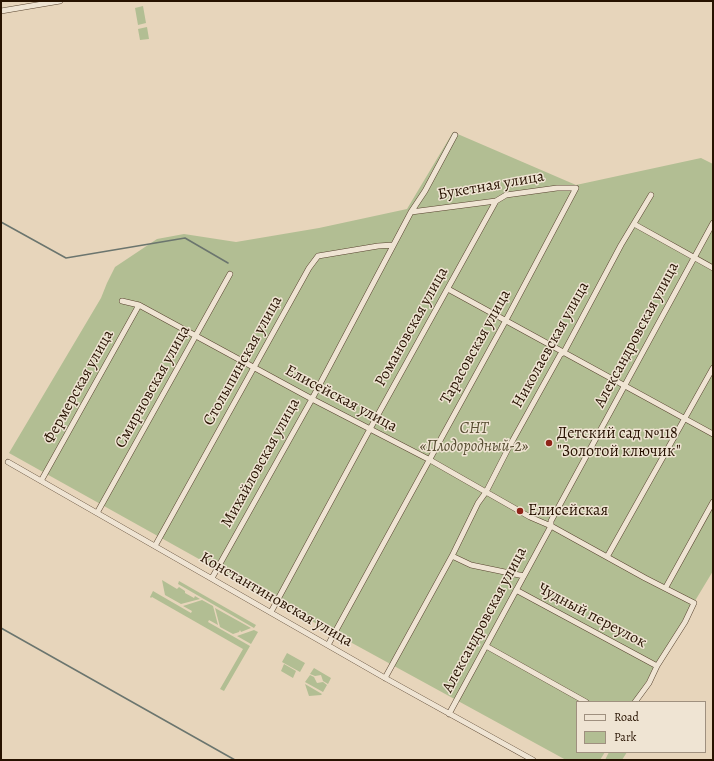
<!DOCTYPE html>
<html>
<head>
<meta charset="utf-8">
<style>
	body { margin:0 }
	#map { position:relative; width:714px; height:761px; overflow:hidden; background:#e7d5bb; font-family:Alegreya,serif }
	canvas { display:block }
	.frame { position:absolute; inset:0; border:2px solid #271200; pointer-events:none }
	.legend { position:absolute; left:576px; top:701px; width:130px; height:52px; box-sizing:border-box; background:#efe4d3; border:1px solid #9f907f; margin:0; padding:5px 7px; list-style:none; font-size:12px; color:#271200 }
	.legend li { display:flex; align-items:center; gap:8px; height:20px }
	.legend b { width:20px; border:1px solid #9f907f }
</style>
</head>
<body>
<div id="map">
<canvas width="714" height="761"></canvas>
<div class="frame"></div>
<ul class="legend">
<li><b style="height:5px;background:#efe4d3"></b>Road</li>
<li><b style="height:11px;background:#b2be93"></b>Park</li>
</ul>
</div>
<script>
const ctx = document.querySelector('canvas').getContext('2d');
ctx.lineJoin = 'round';
function paint(path, color) { ctx.fillStyle = color; ctx.fill(path, 'evenodd'); }
const poly = rows => new Path2D(rows.map(r => 'M' + r).join(''));
function trace(path, color, width, dash) { ctx.strokeStyle = color; ctx.lineWidth = width; ctx.lineCap = dash ? 'butt' : 'round'; ctx.setLineDash(dash || []); ctx.stroke(path); }
function drawText(font, color, halo, rows, align = 'center') {
  ctx.font = font + ' Alegreya,serif'; ctx.lineWidth = 3; ctx.setLineDash([]); ctx.textBaseline = 'middle'; ctx.strokeStyle = halo; ctx.fillStyle = color; for (const [text, x, y, turn = 0] of rows) {
    ctx.save(); ctx.translate(x, y); ctx.rotate((+turn || 0) * Math.PI / 180); ctx.textAlign = isNaN(turn) ? turn : align; if (halo) ctx.strokeText(text, 0, 0); ctx.fillText(text, 0, 0); ctx.restore();
  }
}
const green = poly([
	[143,6,146,23,138,25,135,8],
	[147,27,149,39,140,40,138,29],
	[453,132,576,185,701,158,713,164,713,571,634,702,577,702,577,752,605,752,600,760,566,760,224,573,9,453,101,298,107,283,115,267,157,239,184,234,236,242,319,228,407,209],
	[162,580,177,589,179,587,185,591,185,593,194,598,195,596,200,599,181,604,165,595],
	[179,581,256,625,254,628,178,584],
	[153,591,191,613,192,611,183,606,202,600,213,606,218,625,209,620,208,622,250,646,224,691,220,689,243,649,152,597,151,598,150,597],
	[215,608,251,628,241,632,240,630,239,632,233,634,220,627],
	[254,630,258,632,251,644,237,636],
	[287,653,305,663,300,672,282,662],
	[284,664,296,671,293,678,281,671],
	[314,668,331,678,328,684,323,681,321,675,315,676,310,674],
	[310,675,314,677,317,683,323,682,327,685,323,692,305,682],
	[305,684,322,694,321,695,309,696],
	[609,752,627,752,622,760,605,760]
]);
const stream = poly([
	[1,222,66,258,185,238,228,263],
	[1,628,235,760]
]);
const minor = poly([
	[1,11,60,1],
	[634,224,713,268],
	[448,289,713,434],
	[122,301,139,305,312,399,430,460,486,492,530,517,551,526,645,578,694,603,685,622,657,666,649,683,635,702],
	[8,462,385,678,533,760],
	[41,481,139,305],
	[97,513,230,274],
	[155,546,309,268,318,256,378,246,393,245],
	[452,556,471,565,524,576],
	[607,557,713,368],
	[212,578,312,399,411,212,425,191,455,135],
	[666,587,713,502],
	[516,590,657,666],
	[271,612,370,429,496,201],
	[328,645,506,320,576,188,557,188,506,195,496,201,411,212],
	[486,646,586,702],
	[385,678,452,556,478,503,486,492,509,447,560,355,564,352,621,245,651,195],
	[449,714,551,526,551,521,713,223]
]);
const markers = [
	[549,443,4,"#8f2418"],
	[520,511,4,"#8f2418"]
];
const streetNames = [
	["Букетная улица",491,186,-10],
	["Романовская улица",412,327,-61],
	["Александровская улица",637,335,-62],
	["Николаевская улица",551,345,-61],
	["Тарасовская улица",476,347,-61],
	["Столыпинская улица",243,361,-61],
	["Фермерская улица",79,387,-61],
	["Смирновская улица",153,387,-61],
	["Елисейская улица",341,399,28],
	["Михайловская улица",261,463,-61],
	["Константиновская улица",276,600,30],
	["Чудный переулок",592,616,28],
	["Александровская улица",485,620,-62]
];
const parkNames = [
	["СНТ",474,429],
	["«Плодородный-2»",474,447]
];
const poiNames = [
	["Детский сад №118",557,434],
	["\"Золотой ключик\"",557,452],
	["Елисейская",528,511]
];
paint(green, '#b2be93');
trace(stream, '#6b756e', 1.5);
trace(minor, '#57432f', 6);
trace(minor, '#efe4d3', 5);
for (const [x, y, r, color] of markers) { const dot = new Path2D(); dot.arc(x, y, r, 0, 2 * Math.PI); ctx.fillStyle = color; ctx.fill(dot); trace(dot, '#efe4d3', 1.5); }
drawText('16px', '#271200', '#efe4d3', streetNames);
drawText('italic 16px', '#584e33', '#efe4d3', parkNames);
drawText('16px', '#271200', '#efe4d3', poiNames, 'left');
</script>
</body>
</html>
